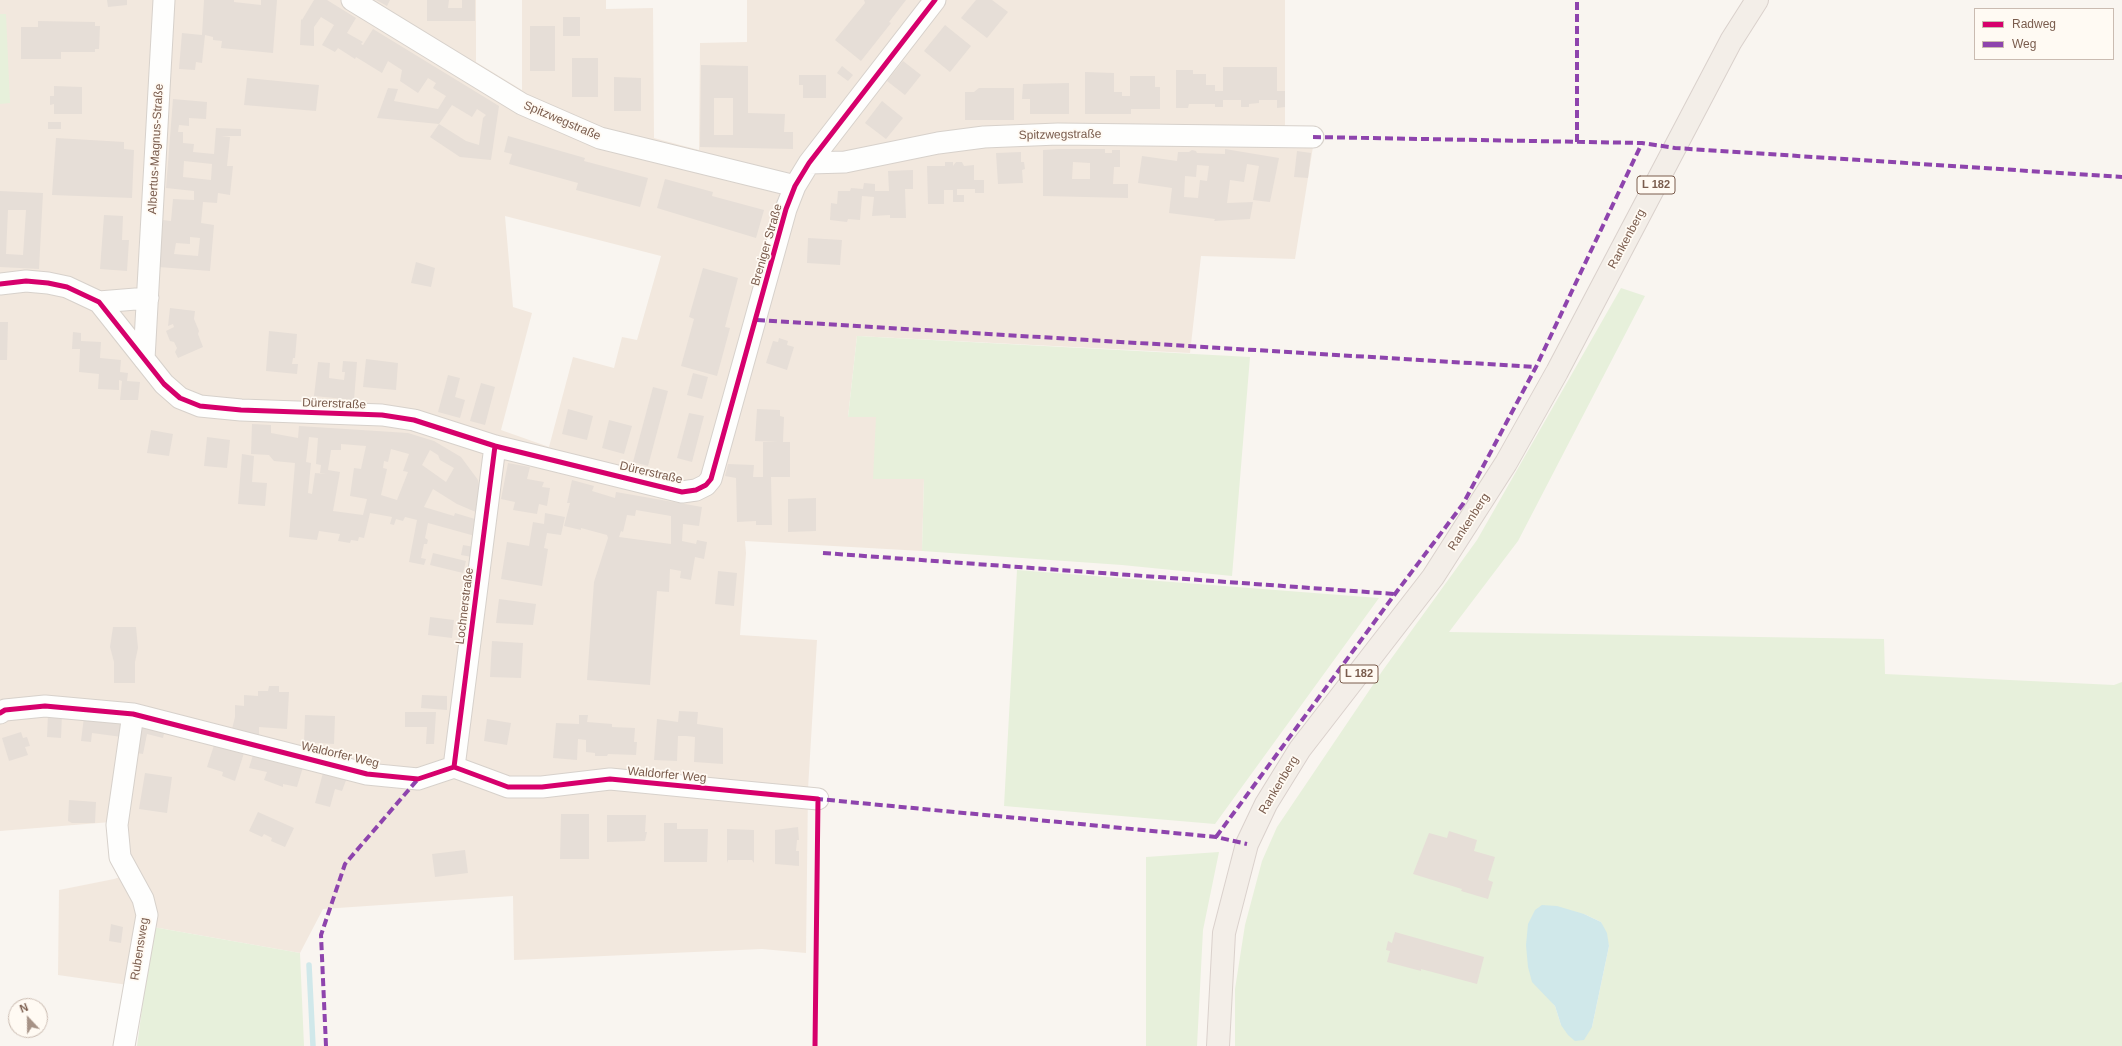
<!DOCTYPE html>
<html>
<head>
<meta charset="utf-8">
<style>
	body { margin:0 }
	#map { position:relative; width:2122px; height:1046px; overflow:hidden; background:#f9f5f0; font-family:Helvetica,sans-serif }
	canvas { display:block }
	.legend { position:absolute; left:1974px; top:8px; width:140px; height:52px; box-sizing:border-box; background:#fffaf3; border:1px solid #cabbb1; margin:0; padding:5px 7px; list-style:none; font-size:12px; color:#7a5c4d }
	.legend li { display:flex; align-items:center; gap:8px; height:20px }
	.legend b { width:20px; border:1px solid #cabbb1 }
	.north { position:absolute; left:8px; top:998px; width:40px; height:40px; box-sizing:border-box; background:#fffaf3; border:1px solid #cabbb1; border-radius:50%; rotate:338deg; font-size:11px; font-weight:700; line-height:16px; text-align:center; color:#7a5c4d }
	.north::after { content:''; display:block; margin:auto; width:14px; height:18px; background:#a69286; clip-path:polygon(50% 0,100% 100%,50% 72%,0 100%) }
</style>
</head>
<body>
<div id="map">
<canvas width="2122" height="1046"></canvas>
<ul class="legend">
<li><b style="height:5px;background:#d6006c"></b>Radweg</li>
<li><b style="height:5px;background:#8e44ad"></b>Weg</li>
</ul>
<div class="north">N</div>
</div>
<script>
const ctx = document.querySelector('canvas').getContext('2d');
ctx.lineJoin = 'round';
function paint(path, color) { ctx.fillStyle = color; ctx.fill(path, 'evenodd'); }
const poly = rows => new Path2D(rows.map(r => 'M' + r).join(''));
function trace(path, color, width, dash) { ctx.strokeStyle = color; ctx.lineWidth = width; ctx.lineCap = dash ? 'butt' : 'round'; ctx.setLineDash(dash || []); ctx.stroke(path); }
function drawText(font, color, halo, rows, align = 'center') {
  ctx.font = font + ' Helvetica,sans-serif'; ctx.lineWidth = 3.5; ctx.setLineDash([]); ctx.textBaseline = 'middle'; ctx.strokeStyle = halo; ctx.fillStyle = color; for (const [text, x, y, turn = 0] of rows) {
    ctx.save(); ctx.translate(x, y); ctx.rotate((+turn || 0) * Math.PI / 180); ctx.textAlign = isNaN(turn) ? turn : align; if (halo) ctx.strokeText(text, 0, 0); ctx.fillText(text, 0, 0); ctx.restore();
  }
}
const residential = poly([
	[0,0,476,0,476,62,522,90,522,0,606,0,606,9,653,8,654,138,699,150,700,43,747,42,747,0,1285,0,1285,128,1316,128,1295,259,1201,256,1190,353,857,336,848,417,876,417,924,479,922,551,745,541,746,553,740,635,817,640,808,789,806,953,762,949,514,960,513,896,323,909,300,953,153,927,128,985,58,975,59,890,114,879,129,874,111,822,0,831],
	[505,216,661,256,637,340,622,337,614,368,573,357,549,447,501,430,532,313,513,307]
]);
const green = poly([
	[0,14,6,14,10,103,0,104],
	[1621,288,1645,296,1518,541,1449,632,1884,639,1885,674,2114,685,2122,682,2122,1046,1235,1046,1235,989,1245,925,1262,861,1277,827,1383,670,1477,540],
	[1584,914,1601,922,1609,946,1592,1027,1561,1025,1555,1006,1546,995],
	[857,336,1250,357,1232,576,1122,565,922,551,924,479,873,479,876,417,848,417],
	[1017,570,1379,598,1215,824,1004,806],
	[1219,852,1203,930,1197,1046,1146,1046,1146,857],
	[153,927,300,953,304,1046,137,1046]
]);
const water = poly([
	[1542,905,1557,906,1584,914,1601,922,1607,933,1609,946,1592,1027,1584,1040,1575,1041,1568,1035,1561,1025,1555,1006,1532,982,1528,967,1526,945,1528,924,1535,910]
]);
const stream = poly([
	[309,965,313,1046]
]);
const building = poly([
	[107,0,127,0,127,5,108,7],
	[204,0,234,0,234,2,261,5,261,0,277,0,273,53,221,48,222,41,213,40,213,37,205,35,202,63,196,62,195,70,179,69,182,33,202,35],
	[314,0,327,0,356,18,347,33,363,42,361,44,363,45,373,29,499,106,491,160,460,157,430,137,439,124,466,141,479,145,483,118,486,115,477,109,472,117,452,105,439,124,377,118,388,88,398,89,394,101,438,109,446,96,433,88,436,83,428,78,418,93,400,81,402,70,388,61,382,73,356,57,355,59,338,48,335,52,322,45,334,25,321,17,314,27,314,46,300,45,301,19,302,20],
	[376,0,390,0,387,6],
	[427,0,449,0,448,8,462,8,462,0,475,0,475,21,427,21],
	[864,0,906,0,889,22,891,23,861,61,835,40,865,3],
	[976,0,992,0,1008,12,987,38,961,18],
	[563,17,580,17,580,36,563,36],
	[38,21,95,22,95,26,100,26,99,49,95,49,95,52,61,52,61,59,21,59,21,27,38,27],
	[945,25,971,46,950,72,924,51],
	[530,26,555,26,555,71,530,71],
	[572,58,598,58,598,97,572,97],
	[903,61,921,75,905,95,887,81],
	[701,65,748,66,748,113,785,114,784,132,793,132,793,149,700,147],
	[714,98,733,98,733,135,714,135],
	[842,66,853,75,848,81,837,73],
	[1223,67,1277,67,1277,91,1285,91,1285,107,1277,108,1277,100,1259,100,1259,103,1249,104,1249,107,1241,107,1241,100,1223,100,1223,107,1215,107,1215,104,1189,104,1188,108,1176,108,1176,70,1193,70,1193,74,1206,74,1206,85,1215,85,1215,91,1223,91],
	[1085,72,1114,73,1114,92,1122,92,1122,96,1130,96,1130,76,1155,76,1155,87,1160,87,1160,109,1131,109,1131,114,1085,114],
	[799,75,826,75,826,98,803,98,803,85,799,85],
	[614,77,641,78,641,111,614,111],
	[247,78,319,85,316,111,244,105],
	[1069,83,1069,114,1030,114,1030,99,1022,99,1023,84],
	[54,86,82,87,82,114,54,114,54,104,50,105,50,96,54,96],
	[979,88,1014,88,1014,120,965,120,965,92,974,92],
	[173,99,207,102,206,119,189,118,189,126,179,125,178,132,183,132,183,143,194,144,193,152,214,154,216,128,241,129,241,136,221,136,230,137,227,166,233,166,230,195,218,193,217,203,203,202,201,223,214,225,210,271,159,267,163,220,171,221,173,199,194,200,194,191,166,188],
	[184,161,212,164,211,180,183,177],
	[190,237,200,238,198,256,174,254,176,243,190,244],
	[882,101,903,118,886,139,865,123],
	[48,122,61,122,61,129,48,129],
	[508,136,585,158,584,161,648,178,640,207,576,190,578,183,509,164,512,154,504,152],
	[56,138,124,142,124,149,134,150,132,198,52,195],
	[1059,149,1105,149,1105,153,1112,153,1112,150,1120,150,1120,167,1114,167,1113,184,1128,184,1128,198,1043,196,1043,150],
	[1073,162,1090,163,1090,179,1072,179],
	[1225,149,1279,158,1270,202,1253,200,1259,166,1247,164,1244,182,1230,180,1227,203,1253,202,1250,219,1214,221,1215,219,1169,213,1172,188,1138,183,1142,156,1177,161,1178,152,1189,152,1192,150,1196,151,1197,153,1225,154],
	[1197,165,1209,166,1207,181,1200,180,1198,198,1184,197,1185,176,1196,177],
	[1297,151,1311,153,1308,178,1294,177],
	[1021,152,1021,162,1024,162,1025,169,1022,170,1023,183,998,184,996,153],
	[945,162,953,162,953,166,956,162,962,162,964,166,974,165,974,180,984,180,984,193,975,193,975,189,957,189,957,195,964,195,964,202,953,202,953,190,944,190,944,204,928,204,927,166,945,166],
	[913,170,913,189,905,189,906,218,890,218,890,215,872,216,874,197,862,196,860,220,848,219,847,222,830,220,831,203,837,204,838,191,850,191,851,188,863,189,864,183,875,184,875,191,889,191,888,171],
	[665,179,713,192,712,196,764,210,756,238,657,208],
	[0,191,43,193,39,269,0,267],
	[8,210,26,210,23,255,6,254],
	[104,215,123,216,122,240,129,240,127,271,100,269],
	[808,238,842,240,840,265,807,263],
	[416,262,435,268,431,287,411,283],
	[703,268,738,278,725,327,730,328,717,376,681,366,694,319,689,317],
	[170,308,195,311,194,319,199,331,198,334,203,347,178,358,175,352,177,348,174,342,170,341,166,331,174,327,173,324,168,326],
	[0,322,8,322,7,360,0,360],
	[269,331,297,334,295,358,293,358,292,364,298,364,297,374,266,371],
	[73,332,81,333,81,341,101,342,100,358,121,360,120,372,128,373,127,381,140,382,138,400,120,400,122,381,119,380,119,390,98,389,99,374,79,372,80,349,72,349],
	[779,338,788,341,787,345,794,347,787,370,766,363,773,341,778,342],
	[366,359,398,363,396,390,363,387],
	[343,361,357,362,354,400,314,396,318,362,330,363,329,378,344,380,345,372,342,372],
	[693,373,708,377,702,399,687,395],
	[448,375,460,378,455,397,465,400,460,418,438,412],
	[481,383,495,387,485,425,470,421],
	[653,387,668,391,648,466,633,462],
	[568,409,593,416,587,440,562,434],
	[757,409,780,410,780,416,784,417,783,442,790,442,790,477,771,477,772,525,756,525,756,521,737,522,736,478,725,476,728,464,754,465,753,477,763,477,763,442,778,442,755,441],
	[689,413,704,416,692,462,677,458],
	[609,420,632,426,624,454,602,448],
	[252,424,271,425,271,433,298,438,299,426,408,433,434,441,461,457,478,480,480,496,478,513,457,504,433,489,424,507,454,516,455,513,475,519,474,522,477,522,475,536,428,523,425,538,428,540,427,544,424,544,421,558,426,559,424,565,409,562,417,520,405,517,403,521,396,519,394,525,390,524,392,517,370,513,364,538,359,537,358,541,351,540,350,543,338,541,340,534,319,531,317,540,289,537,295,463,274,461,269,455,251,454],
	[309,437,318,438,316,464,321,465,320,473,327,474,315,473,312,494,308,493,311,463,306,462],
	[341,444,366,446,361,469,354,468,350,496,367,499,363,515,333,511,340,472,328,470,331,450,341,450],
	[391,449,409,454,403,471,408,472,397,500,381,495,387,469,383,468,384,461,388,462],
	[430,450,438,455,440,460,454,468,446,482,422,465],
	[151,430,173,434,169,456,147,453],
	[207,437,230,440,227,468,204,466],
	[242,454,254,456,252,482,267,483,265,506,238,504],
	[508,463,530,467,527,479,544,482,542,487,550,488,547,506,539,504,537,514,513,510,515,502,501,499],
	[572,480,594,486,592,491,615,498,616,492,702,507,699,526,683,524,682,541,696,544,697,540,707,542,704,559,695,557,691,580,680,578,681,571,670,569,669,592,657,591,650,685,587,680,594,582,608,538,607,535,581,528,581,530,564,526,570,503,567,503],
	[636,510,671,516,671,544,619,537,621,531,623,532,627,515,635,516],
	[816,498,816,531,788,532,788,499],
	[545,513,565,517,561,535,547,533,544,548,548,549,542,586,501,579,507,542,529,546,533,522,544,524],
	[463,545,474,547,472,557,461,555],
	[433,553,466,561,463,573,430,565],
	[718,571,737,573,734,606,715,604],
	[499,599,536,604,533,625,496,623],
	[430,617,454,620,452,638,428,635],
	[113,627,136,627,138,648,135,662,135,683,114,683,114,662,110,647],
	[492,641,523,643,521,678,490,677],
	[269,686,279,686,279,692,289,692,287,729,259,727,259,737,232,729,235,717,235,705,244,706,244,695,258,696,258,691,268,691],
	[422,695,447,696,447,710,421,708],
	[679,711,698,712,697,724,723,728,723,764,694,762,695,737,686,736,678,736,677,761,654,760,657,719,678,722],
	[405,712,436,712,434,744,426,744,427,727,405,727],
	[48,714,62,715,61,738,47,737],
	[305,715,335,716,334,744,304,742],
	[579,715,588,715,587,722,612,724,612,727,635,728,634,742,637,742,636,755,608,754,607,756,595,756,595,753,586,752,586,740,578,739,577,760,553,758,556,723,579,724],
	[84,717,125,722,122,737,92,733,91,742,81,741],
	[487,719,511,723,507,745,484,741],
	[136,723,165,730,163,738,147,734,143,754,131,752],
	[21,732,23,738,27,737,30,746,25,747,28,755,9,761,2,738],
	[215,742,244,753,235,781,222,776,223,772,207,767],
	[253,755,303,767,297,787,283,784,283,787,264,780,267,772,249,768],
	[324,769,348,775,342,791,335,789,330,807,315,803],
	[145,773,172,777,167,813,139,809],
	[69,800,96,802,95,823,72,823,68,821],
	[258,812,294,828,285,847,271,841,272,838,264,834,262,837,249,831],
	[561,814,589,814,589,859,560,859],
	[607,815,646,815,645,832,647,832,645,841,607,842],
	[664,823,677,823,677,829,708,829,707,862,664,862],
	[798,827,799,840,797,840,796,851,799,851,799,866,775,864,775,830],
	[727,829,754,830,754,863,752,860,728,860,727,863],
	[1449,831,1477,840,1474,851,1495,857,1488,880,1493,882,1488,899,1461,891,1462,889,1413,874,1429,833,1447,838],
	[465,850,468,873,435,877,432,854],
	[111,924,123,927,121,943,109,941],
	[1395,932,1484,957,1477,984,1421,969,1421,971,1387,962,1390,951,1386,950,1388,941,1392,943]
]);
const minor = poly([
	[352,0,522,104,600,138,795,186],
	[809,163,845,162,938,143,984,137,1058,134,1313,137],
	[0,284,26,281,48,283,67,287,99,302,164,384,180,398,200,406,241,410,382,415,414,420,495,446,682,492,696,490,706,485,711,479,786,209,795,186,809,163,935,0],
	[99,302,148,298],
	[144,359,164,0],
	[0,713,5,710,45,706,133,714,367,774,418,779,454,767,508,787,542,787,610,779,818,799],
	[454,767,495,446],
	[124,1046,147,915,143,899,120,857,117,825,133,714]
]);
const primary = poly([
	[1218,1046,1224,933,1247,844,1266,804,1300,749,1433,577,1506,463,1557,372,1731,41,1757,0]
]);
const quiet = poly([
	[1313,137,1642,143,1675,148,2122,177],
	[1577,142,1577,0],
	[757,320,1536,367],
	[823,553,1395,594],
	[818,802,818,799,1216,837,1247,844],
	[1216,837,1395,594,1463,504,1536,367,1642,143],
	[326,1046,321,935,345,864,418,779]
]);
const cycleway = poly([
	[0,284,26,281,48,283,67,287,99,302,164,384,180,398,200,406,241,410,382,415,414,420,495,446,682,492,696,490,706,485,711,479,786,209,795,186,809,163,935,0],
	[0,713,5,710,45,706,133,714,367,774,418,779,454,767,508,787,542,787,610,779,818,799,815,1046],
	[454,767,495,446]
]);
const shields = [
	[1656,185,38],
	[1359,674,38]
];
const shieldNames = [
	["L 182",1656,185],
	["L 182",1359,674]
];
const streetNames = [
	["Spitzwegstraße",562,121,23],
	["Spitzwegstraße",1060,135,-1],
	["Albertus-Magnus-Straße",156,149,-87],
	["Rankenberg",1627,239,-62],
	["Breniger Straße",767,245,-74],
	["Dürerstraße",334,404,2],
	["Dürerstraße",651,473,13],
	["Rankenberg",1469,522,-57],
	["Lochnerstraße",465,606,-83],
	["Waldorfer Weg",340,755,13],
	["Waldorfer Weg",667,775,5],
	["Rankenberg",1279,785,-59],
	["Rubensweg",140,949,-81]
];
paint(residential, '#f2e8de');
paint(green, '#e7f0db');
paint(water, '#d0e8ea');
trace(stream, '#d0e8ea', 5.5);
paint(building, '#e6ded7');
trace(minor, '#d7d1cb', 23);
trace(primary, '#dad1cc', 24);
trace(minor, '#fefefd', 21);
trace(primary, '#f3eee8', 22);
trace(quiet, '#8e44ad', 4, [8, 4]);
trace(cycleway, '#d6006c', 5);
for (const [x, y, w] of shields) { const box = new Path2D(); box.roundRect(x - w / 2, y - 9, w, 18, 3); ctx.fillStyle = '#fffaf3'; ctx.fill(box); trace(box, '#7a5c4d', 1); }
drawText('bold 11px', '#7a5c4d', null, shieldNames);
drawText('12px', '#7a5c4d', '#fffaf3', streetNames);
</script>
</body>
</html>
